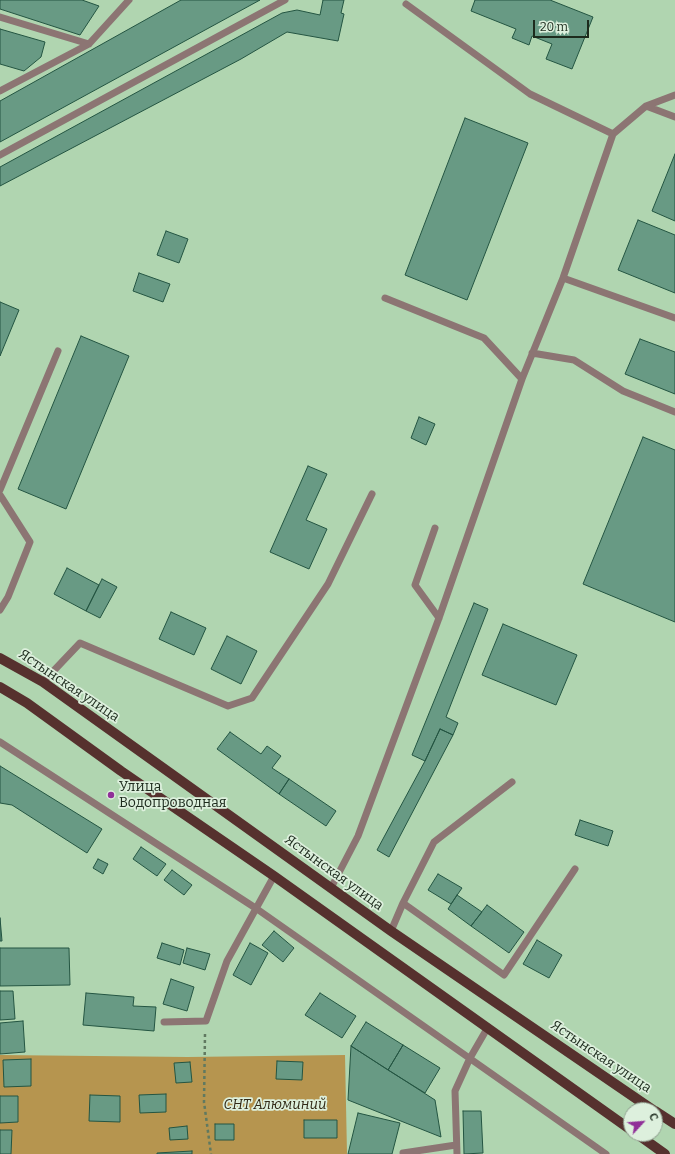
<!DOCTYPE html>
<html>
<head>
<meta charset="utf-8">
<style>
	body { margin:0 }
	#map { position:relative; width:675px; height:1154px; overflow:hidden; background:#b0d5b0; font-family:Bitter,serif }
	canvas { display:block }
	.north { position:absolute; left:623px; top:1102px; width:40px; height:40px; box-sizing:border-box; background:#ddf0dd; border:1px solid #90a190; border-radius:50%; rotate:64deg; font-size:11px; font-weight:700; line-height:16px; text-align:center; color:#1d2b1d }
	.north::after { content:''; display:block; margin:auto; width:14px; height:18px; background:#903098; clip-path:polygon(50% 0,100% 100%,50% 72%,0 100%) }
	.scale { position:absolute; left:533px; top:20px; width:56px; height:18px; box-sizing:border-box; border:2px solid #1d2b1d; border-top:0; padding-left:5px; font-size:12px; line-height:14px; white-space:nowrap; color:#1d2b1d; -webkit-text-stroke:3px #ddf0dd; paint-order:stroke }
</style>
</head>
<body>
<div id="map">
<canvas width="675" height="1154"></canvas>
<div class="north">С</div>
<div class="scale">20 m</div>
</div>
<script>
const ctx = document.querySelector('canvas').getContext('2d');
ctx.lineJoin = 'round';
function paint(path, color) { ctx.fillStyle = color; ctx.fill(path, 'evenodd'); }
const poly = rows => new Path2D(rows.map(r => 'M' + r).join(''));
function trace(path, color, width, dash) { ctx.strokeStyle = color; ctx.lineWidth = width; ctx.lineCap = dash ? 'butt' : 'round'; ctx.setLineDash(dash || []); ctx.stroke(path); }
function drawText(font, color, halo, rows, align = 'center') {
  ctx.font = font + ' Bitter,serif'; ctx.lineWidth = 3.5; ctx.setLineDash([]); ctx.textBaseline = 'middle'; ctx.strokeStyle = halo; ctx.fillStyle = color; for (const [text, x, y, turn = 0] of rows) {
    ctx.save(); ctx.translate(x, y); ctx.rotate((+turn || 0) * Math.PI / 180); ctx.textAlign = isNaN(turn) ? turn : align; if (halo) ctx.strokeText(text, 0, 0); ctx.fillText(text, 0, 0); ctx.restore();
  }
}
const green = poly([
	[0,1055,188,1057,345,1055,347,1154,0,1154]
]);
const building = poly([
	[0,0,82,0,99,6,80,35,0,9,0,0],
	[181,0,260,0,0,142,0,101,181,0],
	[323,0,344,0,341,13,344,14,338,41,287,32,241,59,0,186,0,167,282,13,297,10,320,15,323,0],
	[475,0,550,0,593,17,572,69,546,59,552,44,532,36,529,45,512,38,516,29,471,11,475,0],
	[0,29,45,42,41,57,24,71,0,64,0,29],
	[465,118,528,143,467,300,405,275,465,118],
	[675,154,675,221,652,211,675,154],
	[638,220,675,235,675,293,618,270,638,220],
	[166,231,188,239,179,263,157,255,166,231],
	[139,273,170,284,163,302,133,291,139,273],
	[0,302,19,310,0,356,0,302],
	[81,336,129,356,66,509,18,489,81,336],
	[640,339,675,352,675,394,625,374,640,339],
	[419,417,435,424,426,445,411,438,419,417],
	[643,437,675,450,675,622,583,584,643,437],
	[308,466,327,474,306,520,327,529,309,569,270,552,308,466],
	[67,568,99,585,86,611,54,594,67,568],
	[102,579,117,587,100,618,86,611,102,579],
	[474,603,488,609,446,717,458,723,453,735,440,729,425,761,412,755,474,603],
	[171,612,206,628,194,655,159,639,171,612],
	[503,624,577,655,556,705,482,675,503,624],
	[227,636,257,651,241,684,211,669,227,636],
	[440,729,453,735,389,857,377,850,425,761,440,729],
	[230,732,261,754,267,746,281,756,272,768,289,779,279,794,217,749,230,732],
	[0,766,102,829,87,853,12,805,0,803,0,766],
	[289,779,336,811,326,826,279,794,289,779],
	[580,820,613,831,608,846,575,835,580,820],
	[141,847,166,864,157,876,133,859,141,847],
	[98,859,108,864,103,874,93,868,98,859],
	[172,870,192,885,184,895,164,880,172,870],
	[438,874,462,888,451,904,428,890,438,874],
	[457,895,482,912,471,926,448,909,457,895],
	[487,905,524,932,509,953,471,926,487,905],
	[0,918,2,941,0,941,0,918],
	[274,931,294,948,283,962,262,945,274,931],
	[537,940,562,955,549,978,523,964,537,940],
	[162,943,184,950,180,965,157,958,162,943],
	[250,943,268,953,251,985,233,975,250,943],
	[0,948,69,948,70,985,0,986,0,948],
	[187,948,210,954,205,970,183,963,187,948],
	[171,979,194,987,187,1011,163,1004,171,979],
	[0,991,13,991,15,1019,0,1020,0,991],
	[86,993,134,997,133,1006,156,1007,154,1031,83,1025,86,993],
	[320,993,356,1016,342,1038,305,1015,320,993],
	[23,1021,25,1052,0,1054,0,1023,23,1021],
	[366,1022,403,1045,388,1070,351,1046,366,1022],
	[403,1045,440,1068,425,1093,388,1070,403,1045],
	[351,1046,435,1100,441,1137,348,1100,351,1046],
	[31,1059,31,1086,4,1087,3,1060,31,1059],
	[277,1061,303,1062,302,1080,276,1079,277,1061],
	[190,1062,192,1082,176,1083,174,1063,190,1062],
	[166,1094,166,1112,140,1113,139,1095,166,1094],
	[90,1095,120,1096,120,1122,89,1121,90,1095],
	[0,1096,18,1096,18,1122,0,1123,0,1096],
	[463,1111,481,1111,483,1153,464,1154,463,1111],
	[358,1113,400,1123,392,1154,348,1154,358,1113],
	[304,1120,337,1120,337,1138,304,1138,304,1120],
	[215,1124,234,1124,234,1140,215,1140,215,1124],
	[187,1126,188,1139,170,1140,169,1128,187,1126],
	[0,1130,12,1130,11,1154,0,1154,0,1130],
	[192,1151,192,1154,157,1154,157,1153,192,1151]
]);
const path = poly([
	[205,1034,204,1102,211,1154]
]);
const service = poly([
	[406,4,530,94,613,134],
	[0,17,89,44],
	[0,91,89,44,129,0],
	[646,106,675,117],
	[0,155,285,0],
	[563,278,675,318],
	[385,298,484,338,522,379],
	[532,353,574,360,623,391,675,412],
	[0,490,58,351],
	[0,495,30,542,8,597,0,610],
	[435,528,415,585,439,618],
	[43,682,80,643,228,706,252,698,328,584,372,494],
	[0,742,257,909,606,1154],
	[331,888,358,836,439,618,522,379,563,278,613,134,646,106,675,95],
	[403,903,504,975,575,869],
	[391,931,403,903,434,842,512,782],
	[164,1022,206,1021,227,961,274,876],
	[403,1153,456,1145],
	[457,1154,455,1091,470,1058,488,1027]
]);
const primary = poly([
	[0,658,43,682,391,931,653,1110],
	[0,687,27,703,121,771,274,876,631,1130],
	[655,1111,675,1124],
	[637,1134,665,1154]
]);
const markers = [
	[111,795,4,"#903098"]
];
const streetNames = [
	["Ястынская улица",69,686,34],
	["Ястынская улица",334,873,36],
	["Ястынская улица",601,1057,34]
];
const poiNames = [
	["Улица",119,787],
	["Водопроводная",119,803]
];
const parkNames = [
	["СНТ Алюминий",275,1105]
];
paint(green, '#b6954f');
paint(building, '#689a84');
trace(building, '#245542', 1);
trace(path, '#607960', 2.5, [3, 3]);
trace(service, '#8c7573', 7);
trace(primary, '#56312e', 10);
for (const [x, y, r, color] of markers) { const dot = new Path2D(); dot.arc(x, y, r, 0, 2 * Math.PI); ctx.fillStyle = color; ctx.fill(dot); trace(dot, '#ddf0dd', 1.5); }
drawText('14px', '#1d2b1d', '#ddf0dd', streetNames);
drawText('14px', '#1d2b1d', '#ddf0dd', poiNames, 'left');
drawText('italic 14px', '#322a17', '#ddf0dd', parkNames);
</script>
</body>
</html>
